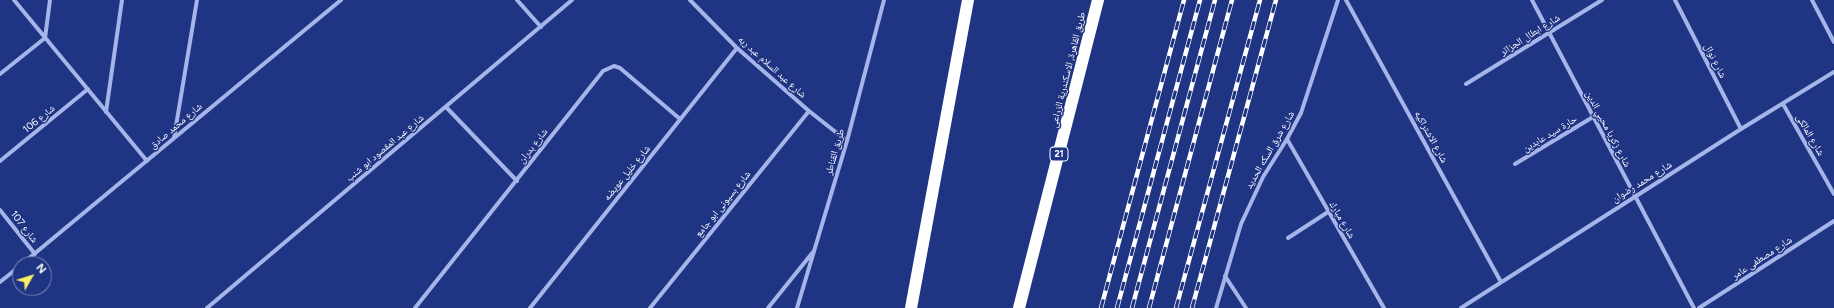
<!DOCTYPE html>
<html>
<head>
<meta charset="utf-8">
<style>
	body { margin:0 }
	#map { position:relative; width:1834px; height:308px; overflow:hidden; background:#1f3483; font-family:Figtree,sans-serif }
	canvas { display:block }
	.north { position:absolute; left:12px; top:256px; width:40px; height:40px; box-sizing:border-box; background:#1f3483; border:1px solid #7985b5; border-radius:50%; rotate:51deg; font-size:11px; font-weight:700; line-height:16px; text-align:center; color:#fff }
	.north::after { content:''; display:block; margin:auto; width:14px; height:18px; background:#f8ef65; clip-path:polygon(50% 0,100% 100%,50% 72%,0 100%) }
</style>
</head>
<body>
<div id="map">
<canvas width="1834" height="308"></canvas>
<div class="north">N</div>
</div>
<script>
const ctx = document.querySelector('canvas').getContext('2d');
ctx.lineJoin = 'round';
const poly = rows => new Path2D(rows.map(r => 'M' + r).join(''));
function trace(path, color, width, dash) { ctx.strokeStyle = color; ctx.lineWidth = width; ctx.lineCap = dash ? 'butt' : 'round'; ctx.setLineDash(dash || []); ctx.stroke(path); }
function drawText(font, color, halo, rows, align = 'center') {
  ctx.font = font + ' Figtree,"Noto Naskh Arabic",sans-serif'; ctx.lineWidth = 3; ctx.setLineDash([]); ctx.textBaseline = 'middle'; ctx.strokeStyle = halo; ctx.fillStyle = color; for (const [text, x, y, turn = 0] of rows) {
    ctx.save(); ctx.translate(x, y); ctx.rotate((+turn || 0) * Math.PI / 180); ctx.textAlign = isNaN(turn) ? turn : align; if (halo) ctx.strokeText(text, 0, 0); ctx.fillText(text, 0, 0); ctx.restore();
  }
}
const street = poly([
	[14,0,147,161],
	[517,0,541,27],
	[690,0,737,48,809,111,847,141],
	[1346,0,1501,282],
	[1532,0,1694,308],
	[1675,0,1741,129],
	[1812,0,1834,42],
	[0,74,45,38,50,0],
	[1466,84,1602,0],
	[1783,104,1834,194],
	[446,107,517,181],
	[106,112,122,0],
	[174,138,197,0],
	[1287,139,1384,308],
	[0,161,88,89],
	[1515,164,1593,117],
	[0,210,35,254],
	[1288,238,1328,212],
	[22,264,341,0],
	[1225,276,1246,308],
	[0,282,20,266],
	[207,308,572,0],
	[415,308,603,71,614,66,620,68,680,119],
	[530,308,737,48],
	[650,308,809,111],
	[768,308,813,252],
	[797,308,847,141,884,0],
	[1216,308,1241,224,1263,177,1287,139,1301,113,1338,0],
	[1461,308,1741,129,1834,72],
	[1699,308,1834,221]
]);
const highway = poly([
	[911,308,968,0],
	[1019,308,1098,0]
]);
const rail = poly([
	[1101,308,1184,0],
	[1117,308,1200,0],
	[1132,308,1215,0],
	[1149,308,1232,0],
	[1176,308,1260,0],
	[1192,308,1276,0]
]);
const shields = [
	[1059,154,18]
];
const shieldNames = [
	["21",1059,154]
];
const streetNames = [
	["شارع ابطال الجزائر",1530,35,-32],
	["شارع نوال",1715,61,63],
	["شارع عبد السلام عبد ربه",772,67,42],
	["طريق القاهرة, الاسكندرية الزراعى",1068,70,-76],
	["شارع 106",39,119,-39],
	["شارع محمد صادق",176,126,-40],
	["شارع زكريا محيي الدين",1608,129,62],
	["حارة سيد عابدين",1550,134,-31],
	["شارع المالكى",1810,135,60],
	["شارع الاشتراكيه",1431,137,61],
	["شارع بدران",533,146,-52],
	["شارع عبد المقصود ابو شنب",385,148,-40],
	["شارع شرق السكه الحديد",1270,150,-60],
	["طريق القناطر",835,152,-74],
	["شارع خليل عويضه",627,173,-51],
	["شارع محمد رضوان",1642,182,-32],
	["شارع بسيونى ابو جامع",723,204,-51],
	["شارع مبارك",1342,220,60],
	["شارع 107",24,227,52],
	["شارع مصطفى عامر",1762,258,-33]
];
trace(street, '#a6b5e9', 4);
trace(highway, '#fff', 12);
trace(rail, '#fff', 4.5);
trace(rail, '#1f3483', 3, [9]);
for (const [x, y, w] of shields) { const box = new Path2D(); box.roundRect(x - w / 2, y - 7, w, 14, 3); ctx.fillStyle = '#1f3483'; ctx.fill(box); trace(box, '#fff', 1); }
drawText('bold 9px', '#fff', null, shieldNames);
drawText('10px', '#fff', '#1f3483', streetNames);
</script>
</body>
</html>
